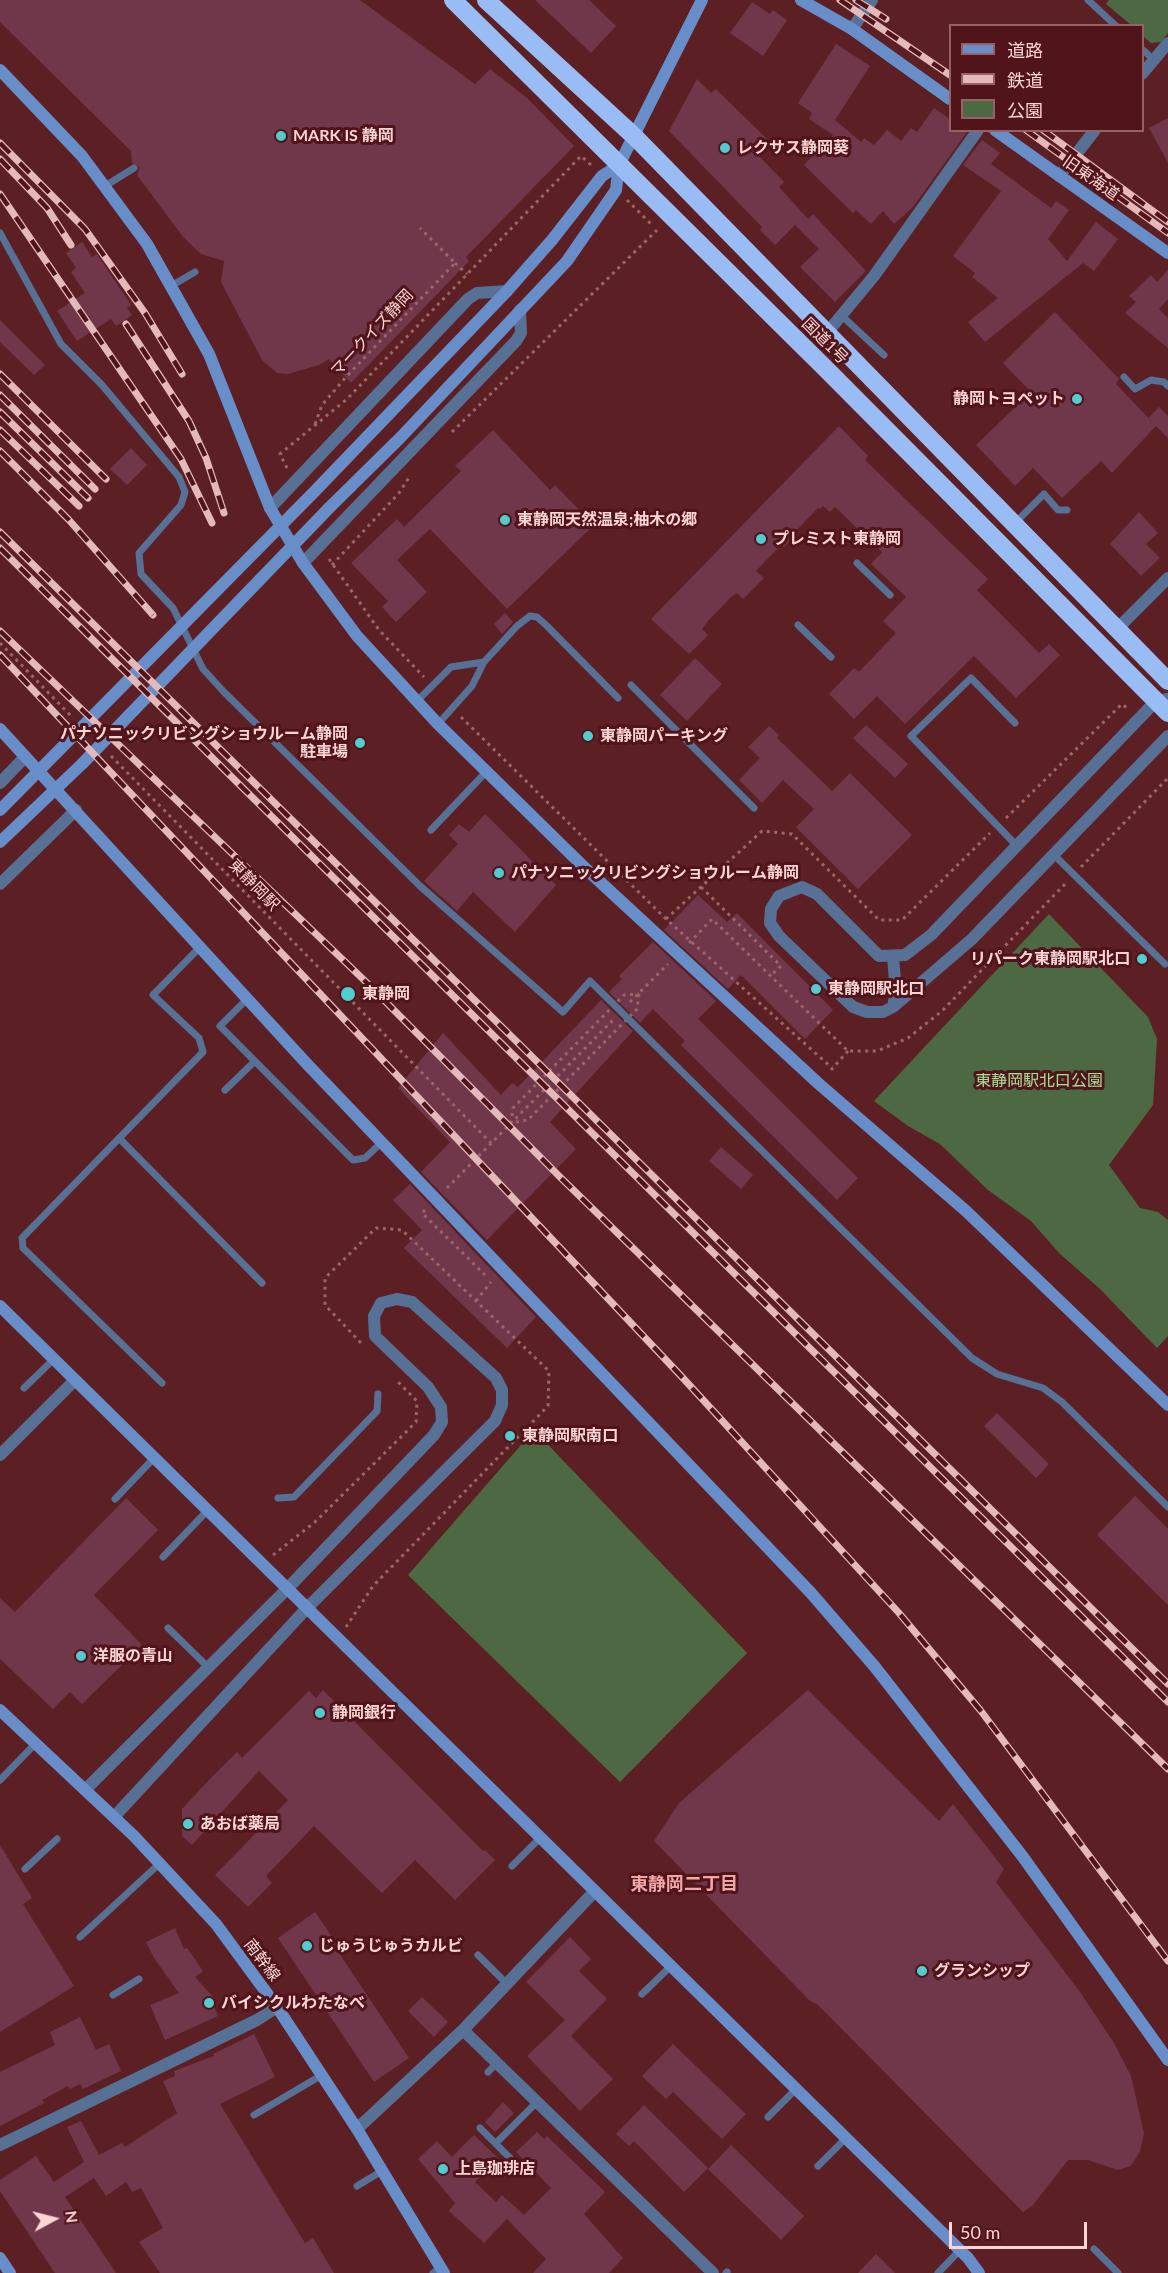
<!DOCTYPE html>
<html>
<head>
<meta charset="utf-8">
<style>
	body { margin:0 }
	#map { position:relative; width:1168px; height:2273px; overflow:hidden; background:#5c2024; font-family:Lato,"Noto Sans JP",sans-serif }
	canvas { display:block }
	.legend { position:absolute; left:949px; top:24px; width:195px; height:108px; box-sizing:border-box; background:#50141a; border:2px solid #956165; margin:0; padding:8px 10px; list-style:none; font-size:18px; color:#fdd5d5 }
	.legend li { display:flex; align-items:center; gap:12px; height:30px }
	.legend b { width:30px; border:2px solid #956165 }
	.north { position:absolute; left:24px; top:2189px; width:60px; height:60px; -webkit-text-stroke:4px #50141a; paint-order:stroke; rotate:83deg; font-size:16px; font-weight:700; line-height:24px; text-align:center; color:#fdd5d5 }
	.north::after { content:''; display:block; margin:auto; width:21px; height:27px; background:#fdd5d5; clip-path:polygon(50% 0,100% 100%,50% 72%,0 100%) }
	.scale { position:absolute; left:949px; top:2222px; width:138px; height:27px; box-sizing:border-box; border:3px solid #fdd5d5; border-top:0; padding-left:8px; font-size:18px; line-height:21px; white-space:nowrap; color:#fdd5d5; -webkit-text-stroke:4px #50141a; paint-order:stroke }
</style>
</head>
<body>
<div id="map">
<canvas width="1168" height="2273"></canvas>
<ul class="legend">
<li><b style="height:8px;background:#688ec9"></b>道路</li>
<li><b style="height:8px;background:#e4b9b9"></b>鉄道</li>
<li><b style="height:16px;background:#4c6944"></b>公園</li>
</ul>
<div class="north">N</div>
<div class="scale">50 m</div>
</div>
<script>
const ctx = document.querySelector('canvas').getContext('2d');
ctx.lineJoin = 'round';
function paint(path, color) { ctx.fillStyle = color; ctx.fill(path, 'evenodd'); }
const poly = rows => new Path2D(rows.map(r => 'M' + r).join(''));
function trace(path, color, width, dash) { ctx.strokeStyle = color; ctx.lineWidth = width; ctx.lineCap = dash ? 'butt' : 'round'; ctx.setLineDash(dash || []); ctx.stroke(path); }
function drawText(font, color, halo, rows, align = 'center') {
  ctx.font = font + ' Lato,"Noto Sans JP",sans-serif'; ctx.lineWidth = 6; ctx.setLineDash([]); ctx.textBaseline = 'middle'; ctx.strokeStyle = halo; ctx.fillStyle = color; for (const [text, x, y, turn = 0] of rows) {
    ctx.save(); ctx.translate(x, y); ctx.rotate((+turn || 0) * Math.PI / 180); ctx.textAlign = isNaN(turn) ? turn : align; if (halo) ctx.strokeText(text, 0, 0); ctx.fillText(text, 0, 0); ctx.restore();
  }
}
const green = poly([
	[1109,0,1168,0,1168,33,1161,42,1151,43,1143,36,1142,26,1131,25,1106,4],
	[1049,914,1148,1017,1157,1039,1153,1105,1109,1165,1140,1208,1158,1212,1168,1220,1168,1336,1157,1348,1100,1289,1059,1253,1031,1221,988,1190,940,1144,908,1126,874,1101],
	[534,1430,747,1653,620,1782,408,1575]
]);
const building = poly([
	[0,0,360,0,475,84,490,69,527,98,574,146,466,257,469,261,351,383,329,359,319,365,288,374,277,373,262,360,221,282,224,261,201,254,183,237,137,175,140,167,132,163,131,151,0,22],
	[535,0,589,0,616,26,591,53],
	[752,2,770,14,773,10,787,20,763,56,730,33],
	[836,44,870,66,835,120,861,142,864,138,874,145,887,130,901,141,911,128,917,132,934,108,951,120,951,130,967,132,913,207,894,224,883,211,871,224,856,210,853,213,804,165,833,135,809,119,812,113,798,103],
	[697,79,711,93,716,89,769,141,758,155,784,182,779,187,808,219,813,214,866,271,835,302,800,267,819,249,795,225,775,245,760,230,762,227,669,131],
	[1168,118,1168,163,1149,128],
	[982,140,1000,153,991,164,1051,208,1056,201,1069,210,1048,239,1067,261,1096,222,1118,239,1094,271,1083,263,985,342,968,322,998,298,972,277,975,273,953,256,1001,191,963,165],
	[82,242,92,257,97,254,131,305,127,308,132,315,116,326,111,319,77,341,57,311,85,293,71,272,76,268,66,253],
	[1168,270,1168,299,1159,309,1168,318,1168,348,1125,313,1136,302,1129,296,1151,275,1157,282],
	[1055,312,1119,379,1116,384,1156,426,1112,473,1101,461,1062,498,1033,468,1015,486,976,445,1031,392,1003,363],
	[0,320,45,365,34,375,0,342],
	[1159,407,1168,416,1168,438,1148,418],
	[839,426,868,456,865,460,988,579,977,590,1039,653,1049,644,1060,655,1016,698,974,656,905,724,877,696,854,719,829,694,854,668,859,672,896,633,883,621,906,597,871,564,882,552,835,507,830,512,823,506,820,509,818,508,794,533,796,535,784,547,781,545,756,571,764,578,743,599,737,593,731,597,708,621,702,629,708,635,689,654,651,619],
	[493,430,550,490,555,485,594,525,507,609,430,529,397,560,427,592,396,622,382,607,388,601,351,563,397,519,404,527,461,471,455,466],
	[131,448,147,465,127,485,110,469],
	[1139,512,1158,533,1146,544,1160,558,1141,576,1110,544],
	[505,613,513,622,502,634,494,624],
	[695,658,722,684,687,721,660,695],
	[866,725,908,764,895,778,853,738],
	[769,726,779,735,777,738,832,791,850,773,912,835,858,889,796,827,814,809,783,780,762,803,739,780,760,758,748,747],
	[485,814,556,885,515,932,473,892,457,911,424,881,458,844,449,835,459,824,469,832],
	[698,895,727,922,737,913,833,1010,805,1039,741,975,728,989,664,930],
	[653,942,716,1001,698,1019,858,1178,837,1200,681,1045,685,1041,653,1009,640,1023,609,992,622,979,619,976],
	[601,1000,633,1031,550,1122,576,1149,487,1240,421,1172,450,1142,398,1088,443,1033,501,1095,512,1083,518,1087],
	[721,1147,753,1175,741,1189,709,1161],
	[410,1184,536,1317,507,1348,404,1248,422,1230,393,1200],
	[997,1413,1049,1464,1036,1478,984,1426],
	[1135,1496,1168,1529,1168,1605,1097,1535],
	[126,1498,158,1530,94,1595,142,1645,82,1704,70,1692,53,1709,0,1659,0,1598,15,1612],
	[323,1690,483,1851,485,1850,495,1860,455,1900,415,1860,382,1893,314,1826,266,1876,272,1883,248,1907,215,1875,288,1800,259,1771,192,1845,182,1836,182,1809,209,1780,237,1752,242,1758,309,1691,316,1698],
	[808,1690,939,1821,953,1804,1004,1869,996,1882,1080,1992,1114,2043,1131,2076,1144,2133,1140,2151,1131,2166,1118,2170,1088,2160,1068,2160,1033,2205,1023,2212,818,2005,809,2000,654,1841,679,1803],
	[0,1845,32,1898,23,1904,74,1986,0,2032],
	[315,1912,344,1954,341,1956,409,2058,374,2082,278,1938],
	[175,1928,184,1949,187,1948,203,1971,195,1977,215,1999,211,2000,218,2016,165,2040,150,2005,179,1993,154,1958,146,1942],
	[570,1937,591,1959,579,1971,607,1999,571,2036,613,2079,580,2111,527,2056,565,2020,526,1982],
	[422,1997,448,2022,434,2037,408,2011],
	[80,2017,96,2050,109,2044,121,2071,83,2089,80,2084,70,2089,68,2086,42,2100,44,2103,0,2126,0,2072,55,2045,50,2032],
	[254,2034,275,2077,220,2104,305,2243,313,2238,334,2273,160,2273,139,2242,163,2228,141,2188,132,2192,126,2182,106,2196,94,2178,65,2197,116,2273,55,2273,0,2191,0,2180,36,2156,54,2182,84,2162,67,2127,81,2121,99,2155,122,2143,125,2147,177,2113,163,2081,175,2076,174,2071,214,2056,213,2054],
	[673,2044,746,2114,722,2139,673,2092,666,2099,642,2076],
	[503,2102,514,2113,495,2132,485,2122],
	[644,2105,708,2168,684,2192,634,2141,629,2146,616,2134],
	[537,2132,544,2139,547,2136,605,2192,584,2214,623,2258,609,2273,533,2273,546,2259,507,2219,484,2243,449,2211,455,2203,418,2159,437,2141,452,2157,474,2135,498,2158,475,2182,496,2202,502,2195,524,2215,551,2188,516,2152],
	[731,2145,804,2216,781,2240,708,2169],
	[876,2254,895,2273,858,2273]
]);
const path = poly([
	[627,200,652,225],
	[455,263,467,274],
	[315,424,322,405,346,377,455,263,420,228],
	[452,432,657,230],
	[287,468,280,454,347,399,581,156,592,166],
	[329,559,379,630,424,677],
	[332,565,399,493,410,476],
	[0,643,72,717],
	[461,717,666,919,832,1068],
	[111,756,491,1143],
	[1006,818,1122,704,1127,708],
	[1081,867,1168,778],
	[701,887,781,966,770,976],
	[666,919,762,831,792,834,879,920,902,920,990,833],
	[689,943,712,919,848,1051,877,1051,908,1038,942,1011,1066,883],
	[639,994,637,1009,528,1120,511,1123,513,1108,624,995,639,994],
	[630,1002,668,964],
	[831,1070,848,1051],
	[447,1188,613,1020],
	[425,1210,422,1213,485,1275],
	[476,1301,491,1282],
	[273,1555,315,1522,416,1422,417,1401,396,1380],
	[346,1627,373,1586,548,1406,549,1371,402,1230,376,1228,325,1278,325,1305,361,1343]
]);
const lane = poly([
	[1088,0,1116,26],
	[1142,49,1154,60],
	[105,186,134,168],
	[0,233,61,344,102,385,179,477,185,492,181,505,139,553,141,574,173,608,203,669,224,692,420,886,563,1012,590,981,972,1358,997,1374,1043,1388,1062,1402,1168,1507],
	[171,286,195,272],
	[841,315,884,355],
	[1124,377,1135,389,1151,380,1164,382,1168,386],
	[1015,523,1044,494,1058,510,1067,510],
	[857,563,890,595],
	[798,625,831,657],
	[631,685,754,808],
	[416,702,451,667,484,662],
	[1015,723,971,678,911,736,1017,846],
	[438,724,472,686,484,662,517,626,530,616,537,617,547,626,618,698],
	[431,830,486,772],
	[1054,855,1165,964],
	[248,998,220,1026,353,1160,365,1158,382,1142],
	[225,1090,255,1061],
	[119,1138,262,1283],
	[162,1383,23,1248,22,1238,203,1052,199,1038,153,995,200,947],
	[24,1388,54,1359],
	[278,1498,294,1497,352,1437,377,1411,378,1394],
	[115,1499,154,1458],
	[163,1557,208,1510],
	[168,1628,208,1667],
	[0,1780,35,1744],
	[512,1866,540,1838],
	[25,1869,57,1839],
	[80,1937,159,1864],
	[478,1955,507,1984],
	[642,1994,671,1966],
	[113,1995,139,1979],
	[488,2072,497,2063],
	[254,2115,322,2075],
	[768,2117,796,2089],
	[480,2128,522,2170],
	[496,2143,537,2102],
	[818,2166,846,2138],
	[357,2186,382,2171],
	[1094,2249,1118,2273],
	[433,2273,441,2268],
	[726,2273,727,2272],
	[938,2273,960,2250]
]);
const street = poly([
	[852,29,872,0],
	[1142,74,1168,43],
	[1059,176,1095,130],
	[826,334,874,276,978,130],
	[270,508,468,299,477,293,507,291],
	[303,563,516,341,521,333,520,310],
	[1117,629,1168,578],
	[1168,699,1156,701,931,935,905,955,879,956,817,894,802,887,779,896,771,909,770,923,779,936,853,1007,867,1012,883,1012,893,1007,972,939,1168,736],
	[0,783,25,757],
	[0,884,76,810],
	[893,957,896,992,893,1007],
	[0,1455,75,1380],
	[85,1790,288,1588,434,1435,442,1422,441,1407,428,1387,375,1336,374,1316,381,1303,397,1299,412,1302,496,1378,502,1390,502,1405,495,1421,307,1608,114,1817],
	[463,2030,713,2273],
	[357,2129,463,2030,595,1891],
	[0,2145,257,2020,277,2007]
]);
const secondary = poly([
	[801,0,852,29,950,99],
	[0,70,82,156,147,244,209,354,270,508,303,563,357,636,438,724,585,868,819,1084,966,1211,1168,1405],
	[995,130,1168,253],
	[0,729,307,1064,811,1593,875,1667,1023,1857,1168,2060],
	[0,810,315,491,507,291,552,240,602,176,619,165],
	[0,842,82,764,330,507,401,437,567,261,616,190,619,165,702,0],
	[0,1306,968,2258,979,2273],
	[0,1710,134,1836,216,1924,277,2007,357,2129,444,2273],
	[0,2258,10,2273]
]);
const highway = poly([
	[453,0,826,369,1168,713],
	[486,0,635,137,1168,681]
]);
const rail = poly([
	[840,0,950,75],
	[856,0,886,19],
	[1026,130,1168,233],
	[1043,130,1168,222],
	[0,143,85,229,145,313,182,374],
	[0,159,47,208,71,245],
	[0,194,181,459,212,523],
	[126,324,189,421,206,458,224,513],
	[0,374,106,479],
	[0,395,95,489],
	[0,412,88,498],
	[0,430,79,506],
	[0,451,69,520,153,615],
	[0,532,1168,1684],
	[0,548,1168,1702],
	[0,631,364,980,560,1177,1168,1769],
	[0,655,682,1377,899,1613,981,1711,1168,1961]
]);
const markers = [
	[281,136,6,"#51ccd1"],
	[725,148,6,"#51ccd1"],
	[1077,399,6,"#51ccd1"],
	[505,520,6,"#51ccd1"],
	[761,539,6,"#51ccd1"],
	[588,736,6,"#51ccd1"],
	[360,743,6,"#51ccd1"],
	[499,873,6,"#51ccd1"],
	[1142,959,6,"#51ccd1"],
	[816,989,6,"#51ccd1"],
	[348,994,8,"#51ccd1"],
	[510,1436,6,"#51ccd1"],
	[81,1656,6,"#51ccd1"],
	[320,1713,6,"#51ccd1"],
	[188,1824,6,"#51ccd1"],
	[307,1946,6,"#51ccd1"],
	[922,1971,6,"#51ccd1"],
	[209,2003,6,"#51ccd1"],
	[443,2169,6,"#51ccd1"]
];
const poiNames = [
	["MARK IS 静岡",293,136],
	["レクサス静岡葵",737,148],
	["静岡トヨペット",1065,399,"right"],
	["東静岡天然温泉;柚木の郷",517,520],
	["プレミスト東静岡",773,539],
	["パナソニックリビングショウルーム静岡",348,734,"right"],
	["駐車場",348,752,"right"],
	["東静岡パーキング",600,736],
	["パナソニックリビングショウルーム静岡",511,873],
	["リパーク東静岡駅北口",1130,959,"right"],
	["東静岡駅北口",828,989],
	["東静岡",362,994],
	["東静岡駅南口",522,1436],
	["洋服の青山",93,1656],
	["静岡銀行",332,1713],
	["あおば薬局",200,1824],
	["じゅうじゅうカルビ",319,1946],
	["グランシップ",934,1971],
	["バイシクルわたなべ",221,2003],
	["上島珈琲店",455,2169]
];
const streetNames = [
	["旧東海道",1091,178,35],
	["マークイズ静岡",372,333,-47],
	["国道1号",825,341,45],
	["東静岡駅",254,885,46],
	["南幹線",262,1960,53]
];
const parkNames = [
	["東静岡駅北口公園",1039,1081]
];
const neighbourhoodNames = [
	["東静岡二丁目",684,1884]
];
paint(green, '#4c6944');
paint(building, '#70364a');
trace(path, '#9a6668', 3, [3, 4.5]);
trace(lane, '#577095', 7);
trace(street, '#577095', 12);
trace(secondary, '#688ec9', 12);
trace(highway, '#98bcf3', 18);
trace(rail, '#e4b9b9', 7);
trace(rail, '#50141a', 4.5, [14]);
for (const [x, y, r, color] of markers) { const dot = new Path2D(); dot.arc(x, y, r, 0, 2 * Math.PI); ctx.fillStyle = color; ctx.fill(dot); trace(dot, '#50141a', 2); }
drawText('bold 16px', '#fdd5d5', '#50141a', poiNames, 'left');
drawText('16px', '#fdd5d5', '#50141a', streetNames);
drawText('16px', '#a6e096', '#50141a', parkNames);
drawText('bold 18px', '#f2a7a7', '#50141a', neighbourhoodNames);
</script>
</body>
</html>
